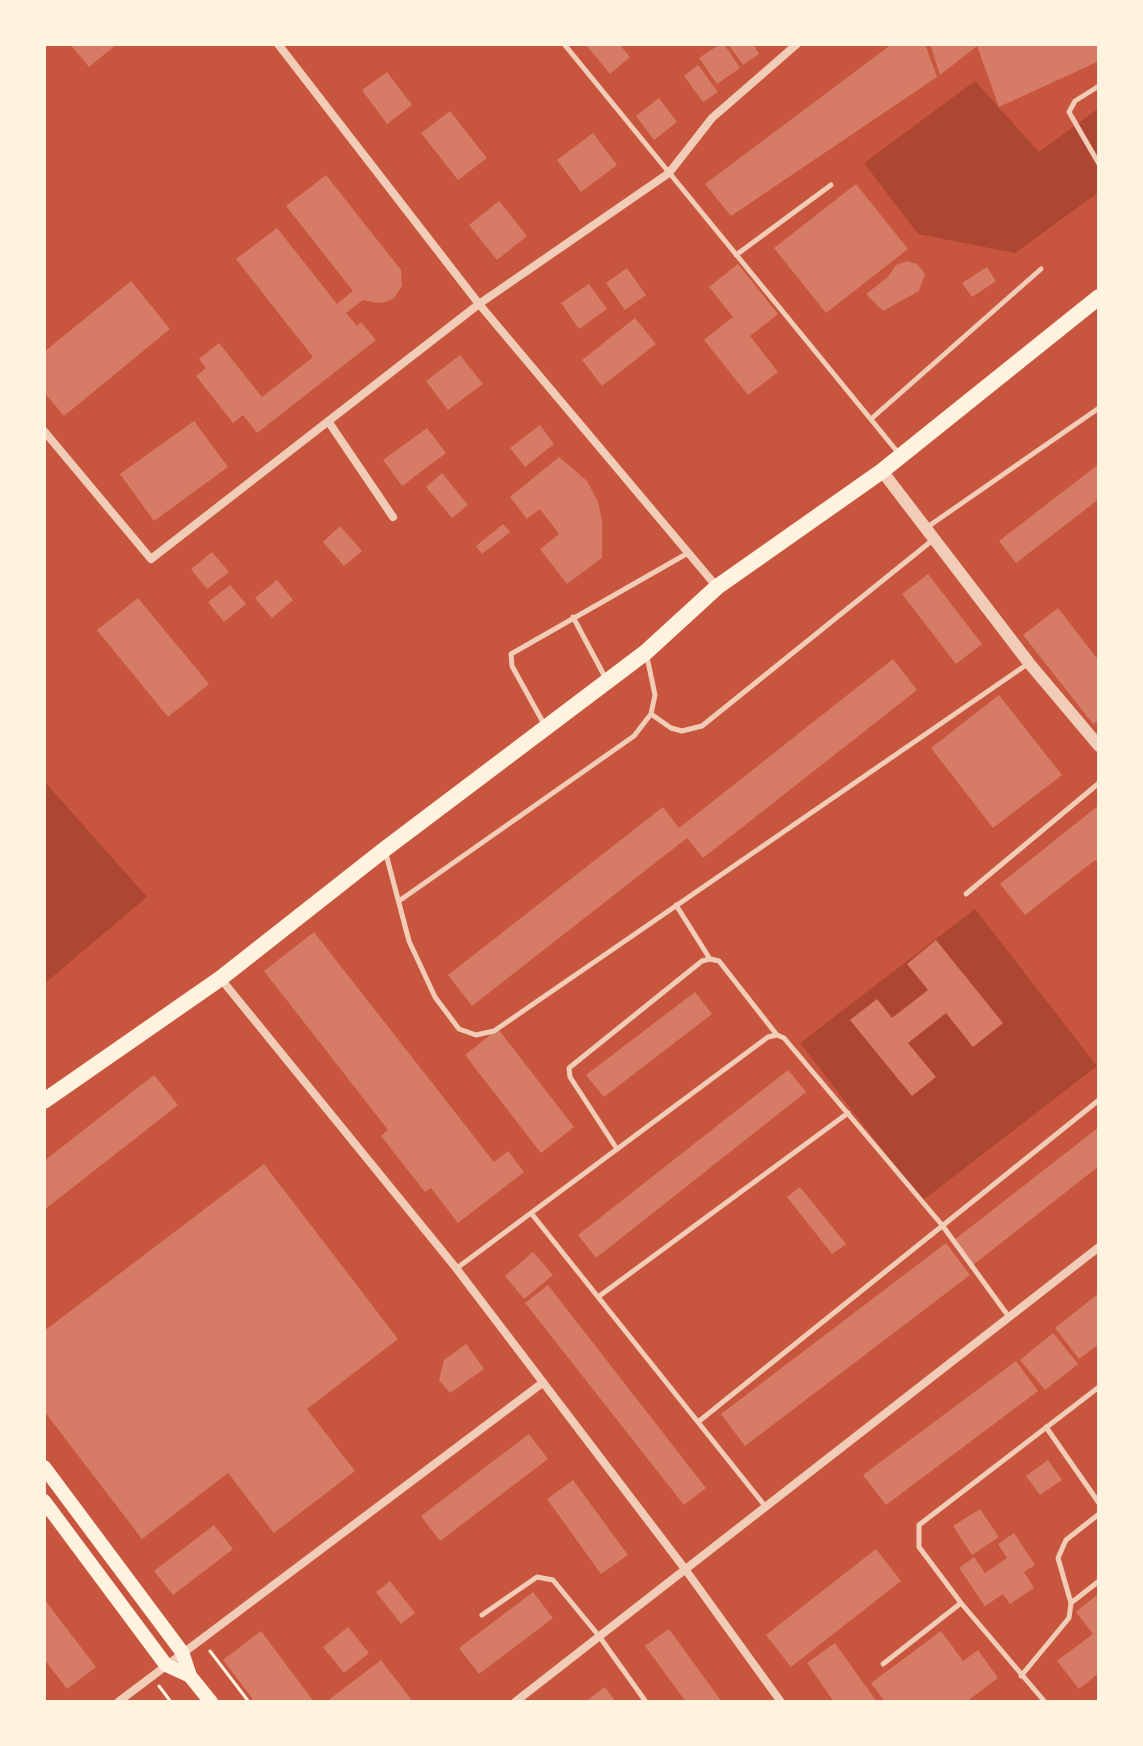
<!DOCTYPE html>
<html>
<head>
<meta charset="utf-8">
<style>
	body { margin:0 }
	#map { position:relative; width:1143px; height:1746px; overflow:hidden; background:#c8553d; font-family:Raleway,sans-serif }
	canvas { display:block }
	.frame { position:absolute; inset:0; border:46px solid #fff3e0; pointer-events:none }
</style>
</head>
<body>
<div id="map">
<canvas width="1143" height="1746"></canvas>
<div class="frame"></div>
</div>
<script>
const ctx = document.querySelector('canvas').getContext('2d');
ctx.lineJoin = 'round';
function paint(path, color) { ctx.fillStyle = color; ctx.fill(path, 'evenodd'); }
const poly = rows => new Path2D(rows.map(r => 'M' + r).join(''));
function trace(path, color, width, dash) { ctx.strokeStyle = color; ctx.lineWidth = width; ctx.lineCap = dash ? 'butt' : 'round'; ctx.setLineDash(dash || []); ctx.stroke(path); }
const green = poly([
	[975,81,1039,152,1099,108,1099,192,1015,253,918,234,864,163],
	[44,781,147,897,44,984],
	[975,909,1097,1066,922,1201,800,1043]
]);
const building = poly([
	[70,44,117,44,89,67],
	[589,44,619,44,630,57,610,74,587,46],
	[720,44,724,44,740,68,717,84,699,58],
	[728,44,753,44,759,54,743,65],
	[892,44,925,44,937,77,731,216,705,184],
	[930,44,1099,44,1099,61,999,107,977,46,940,75],
	[698,65,718,92,703,102,684,76],
	[387,72,412,105,387,124,362,90],
	[659,98,677,122,654,140,636,116],
	[450,111,487,158,458,180,421,133],
	[593,133,617,165,581,192,557,160],
	[326,175,401,270,402,286,394,298,386,302,378,303,363,300,346,313,357,326,361,322,376,340,257,433,243,415,233,423,196,376,206,368,199,359,219,343,262,397,313,357,236,259,277,228,337,304,353,291,286,206],
	[856,184,908,249,826,313,774,248],
	[499,201,527,236,497,260,469,225],
	[907,261,917,264,925,274,919,291,883,311,866,294,888,277,896,265],
	[738,264,778,314,750,336,778,372,748,395,704,340,733,317,709,287],
	[987,267,996,281,972,297,962,283],
	[627,268,646,295,625,310,606,283],
	[131,281,170,329,64,416,44,392,44,352],
	[589,284,607,309,579,329,561,303],
	[635,318,656,344,602,386,582,360],
	[460,355,483,384,448,410,426,381],
	[194,421,228,467,154,521,120,474],
	[540,425,554,444,525,467,510,448],
	[427,428,446,453,402,486,383,460],
	[559,457,587,481,598,502,602,520,602,558,567,584,540,549,559,534,540,509,527,519,510,497],
	[1099,464,1099,499,1016,563,999,541],
	[442,473,468,505,452,518,426,487],
	[503,524,510,532,482,554,476,546],
	[340,526,362,551,344,566,323,542],
	[212,552,229,572,207,589,191,569],
	[928,574,982,644,956,664,902,594],
	[277,580,293,600,272,618,255,598],
	[230,585,246,604,224,622,208,602],
	[138,598,209,684,168,717,97,630],
	[1058,608,1099,661,1099,720,1093,724,1023,635],
	[893,659,917,690,703,858,687,838,472,1006,448,975,663,807,679,828],
	[999,695,1062,775,993,828,931,748],
	[1099,805,1099,864,1095,860,1025,915,1000,884],
	[314,932,494,1162,508,1151,524,1172,458,1223,431,1188,425,1192,381,1136,388,1130,264,971],
	[936,940,1003,1023,973,1047,946,1013,908,1043,936,1077,912,1096,850,1020,877,999,892,1018,928,990,907,964],
	[695,992,712,1014,604,1097,586,1075],
	[498,1029,574,1127,541,1153,465,1055],
	[788,1070,806,1092,596,1258,578,1235],
	[154,1075,178,1105,44,1210,44,1161],
	[1099,1127,1099,1166,973,1265,954,1240],
	[264,1164,398,1339,307,1409,355,1471,274,1533,228,1473,142,1539,44,1411,44,1331],
	[800,1187,846,1244,832,1254,787,1197],
	[946,1243,970,1275,745,1446,721,1414],
	[533,1252,553,1275,524,1299,505,1276],
	[548,1285,706,1488,684,1505,525,1303],
	[1099,1293,1099,1344,1079,1359,1055,1328],
	[1053,1333,1078,1364,1045,1390,1020,1360],
	[466,1344,484,1369,450,1393,439,1380,444,1360],
	[1016,1361,1038,1391,886,1505,863,1475],
	[529,1434,548,1459,440,1541,421,1516],
	[1048,1460,1062,1480,1040,1495,1026,1476],
	[573,1480,628,1555,601,1574,547,1499],
	[980,1509,999,1537,972,1555,953,1526],
	[214,1525,233,1549,173,1595,154,1571],
	[1014,1533,1035,1565,1024,1572,1034,1588,1010,1604,1003,1594,985,1606,959,1568,974,1557,985,1573,1007,1558,998,1544],
	[876,1549,901,1581,791,1667,766,1635],
	[390,1581,415,1613,401,1624,376,1592],
	[533,1592,553,1618,479,1674,459,1648],
	[1099,1593,1099,1673,1079,1689,1057,1661,1093,1634,1076,1612],
	[44,1599,96,1667,67,1689,44,1659],
	[348,1627,369,1653,344,1673,323,1647],
	[669,1629,722,1702,686,1702,645,1646],
	[261,1631,314,1702,255,1702,223,1660],
	[941,1631,963,1661,978,1650,998,1678,966,1702,885,1702,871,1683],
	[835,1643,877,1702,834,1702,807,1663],
	[381,1660,411,1699,407,1702,326,1702],
	[605,1687,616,1702,585,1702]
]);
const path = poly([
	[210,1651,249,1702],
	[159,1686,171,1702]
]);
const service = poly([
	[564,44,900,455],
	[1099,86,1075,101,1069,112,1099,164],
	[736,255,831,185],
	[871,419,1041,269],
	[926,528,1099,408],
	[573,617,605,677],
	[651,714,671,728,682,731,702,726,934,539],
	[544,724,512,666,511,654,688,553],
	[386,854,409,941,435,997,459,1029,476,1035,494,1031,1029,663],
	[966,894,1099,783],
	[399,901,634,736,651,714,655,695,647,657],
	[676,905,710,959],
	[617,1149,570,1077,569,1068,702,961,710,959,719,961,777,1035],
	[531,1213,765,1506],
	[457,1268,768,1037,777,1035,784,1038,942,1225,1009,1317],
	[598,1297,848,1113],
	[698,1422,1099,1100],
	[1046,1427,1099,1503],
	[1071,1603,1099,1581],
	[482,1615,537,1577,553,1580,599,1636,646,1702],
	[883,1664,961,1603],
	[1021,1676,1069,1618,1071,1603,1058,1558,1066,1540,1099,1514],
	[1045,1702,961,1603,919,1547,919,1525,1099,1387]
]);
const minor = poly([
	[278,44,479,304,717,587],
	[328,421,393,517],
	[44,431,151,559,479,304,669,173,712,118,797,44],
	[221,979,456,1268,685,1569,781,1702],
	[118,1702,541,1384],
	[515,1702,1099,1247]
]);
const tertiary = poly([
	[882,471,1029,663,1099,746]
]);
const secondary = poly([
	[44,1467,182,1652,190,1676,211,1702],
	[44,1501,166,1665,190,1676]
]);
const primary = poly([
	[44,1101,221,978,385,849,646,652,717,587,882,471,1099,297]
]);
paint(green, '#ae4732');
paint(building, '#d67c66');
trace(path, '#fff3e0', 3);
trace(service, '#f1ccb7', 5);
trace(minor, '#f1ccb7', 8);
trace(tertiary, '#f1ccb7', 12);
trace(secondary, '#fff3e0', 14);
trace(primary, '#fff3e0', 16);
</script>
</body>
</html>
